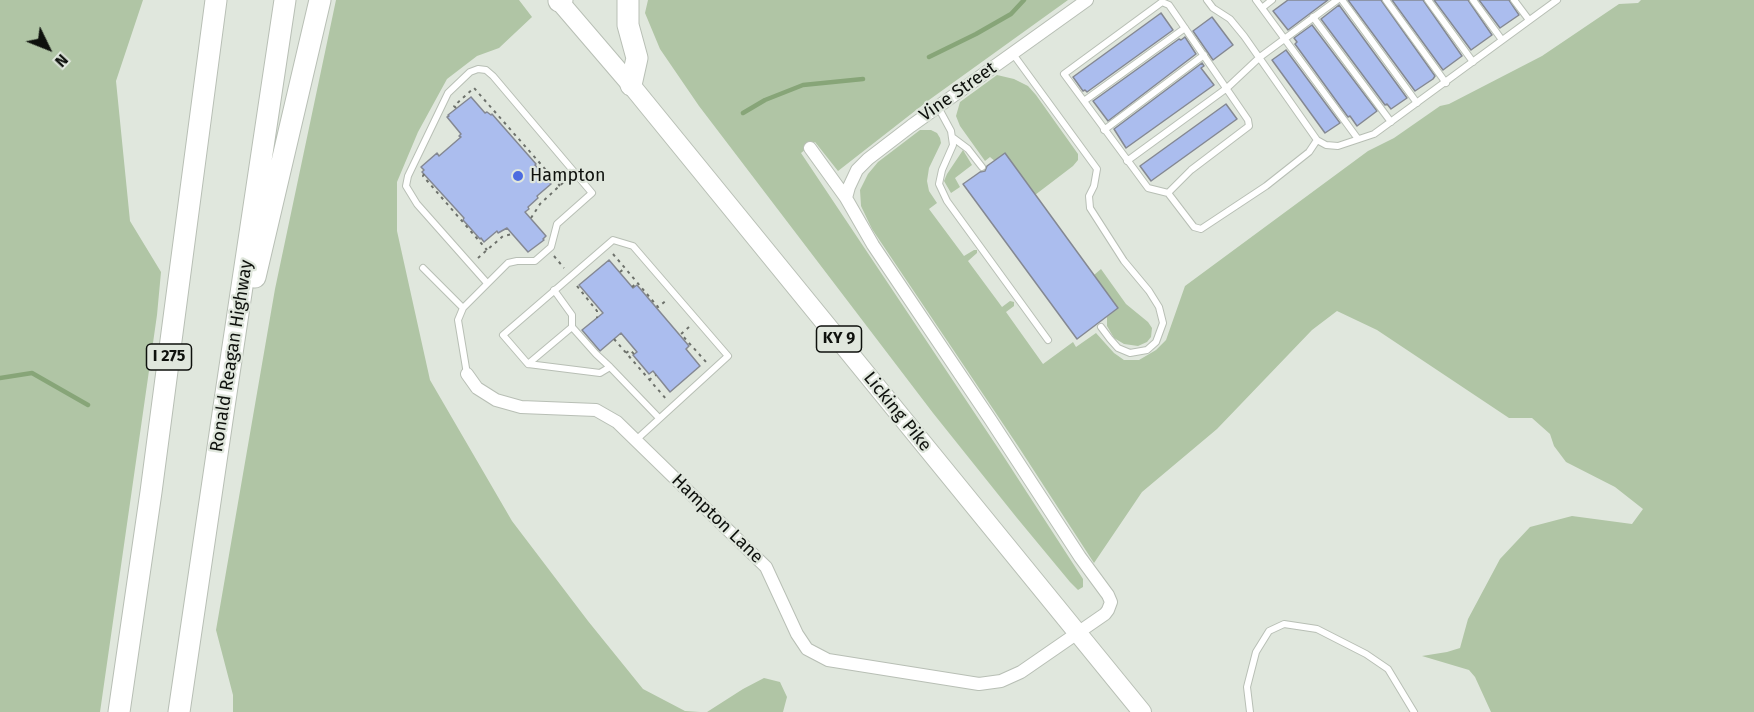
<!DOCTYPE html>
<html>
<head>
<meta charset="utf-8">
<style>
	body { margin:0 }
	#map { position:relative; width:1754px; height:712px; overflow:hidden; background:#e0e7dd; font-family:"Fira Sans",sans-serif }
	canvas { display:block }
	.north { position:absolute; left:18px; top:18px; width:60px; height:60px; -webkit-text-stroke:4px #e0e7dd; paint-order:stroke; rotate:133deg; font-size:16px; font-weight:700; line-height:24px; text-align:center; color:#0e110d }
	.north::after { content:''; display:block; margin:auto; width:21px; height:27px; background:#0e110d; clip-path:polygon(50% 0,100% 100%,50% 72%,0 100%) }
</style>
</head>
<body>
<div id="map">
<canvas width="1754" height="712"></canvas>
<div class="north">N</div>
</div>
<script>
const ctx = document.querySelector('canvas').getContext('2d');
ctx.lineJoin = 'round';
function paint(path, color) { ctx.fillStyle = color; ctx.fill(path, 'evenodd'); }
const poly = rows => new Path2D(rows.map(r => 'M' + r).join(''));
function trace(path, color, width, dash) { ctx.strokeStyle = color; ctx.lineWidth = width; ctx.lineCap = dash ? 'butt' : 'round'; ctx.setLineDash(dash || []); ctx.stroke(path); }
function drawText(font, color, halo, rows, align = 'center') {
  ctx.font = font + ' "Fira Sans",sans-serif'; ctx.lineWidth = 4.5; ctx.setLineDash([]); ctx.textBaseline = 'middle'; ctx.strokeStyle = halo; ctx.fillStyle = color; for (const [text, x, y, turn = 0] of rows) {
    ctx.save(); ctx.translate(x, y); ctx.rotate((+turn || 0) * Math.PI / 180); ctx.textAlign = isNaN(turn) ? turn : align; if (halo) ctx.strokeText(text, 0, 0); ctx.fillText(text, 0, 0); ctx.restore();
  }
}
const green = poly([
	[0,0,143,0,116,81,130,221,161,272,157,315,100,712,0,712],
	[336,0,519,0,532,17,499,48,477,56,447,79,418,132,397,182,397,231,430,380,512,521,588,621,643,689,685,711,700,712,233,712,233,695,216,630,275,289],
	[648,0,1068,0,929,100,838,171,815,142,801,153,1002,454,1083,579,1083,587,1078,590,1070,582,1017,518,933,413,699,106,660,49,645,13],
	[1641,0,1754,0,1754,712,1491,712,1475,677,1469,670,1422,656,1447,652,1460,648,1468,619,1500,559,1530,527,1572,516,1632,524,1643,509,1615,487,1566,462,1554,446,1550,434,1532,418,1509,418,1377,330,1337,311,1312,330,1217,429,1142,492,1094,563,1018,446,872,229,861,206,860,190,868,174,878,162,920,130,931,130,937,133,940,138,941,143,929,168,927,181,929,191,937,203,929,209,964,256,974,250,977,250,977,253,968,261,1002,307,1010,301,1014,302,1014,306,1006,312,1043,364,1073,342,1076,347,1096,333,1114,353,1124,360,1139,360,1156,350,1166,340,1185,286,1368,151,1394,138,1440,106,1449,104,1542,56,1619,4,1638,3],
	[997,75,1014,79,1028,86,1036,95,1078,154,1078,160,1073,166,1035,195,990,157,985,161,960,126,956,116,960,102],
	[963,150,972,165,955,178,960,187,951,193,944,181,947,174],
	[1101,269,1126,304,1148,322,1152,328,1151,337,1147,342,1138,346,1124,344,1114,338,1107,326,1107,317,1118,308,1094,275],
	[764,678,780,682,787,697,783,712,707,712,743,689]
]);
const stream = poly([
	[929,57,976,34,1011,14,1024,0],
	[743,113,765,100,803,85,863,79],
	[0,378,32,373,88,405]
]);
const building = poly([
	[1288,0,1328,0,1288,30,1273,11,1288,0],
	[1348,0,1381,0,1435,76,1433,79,1415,91,1348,0],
	[1392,0,1423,0,1462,56,1443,70,1392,0],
	[1434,0,1468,0,1492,35,1471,50,1434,0],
	[1479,0,1509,0,1519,15,1500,28,1479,0],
	[1339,5,1407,98,1391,109,1387,104,1385,105,1321,19,1339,5],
	[1161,13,1173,30,1087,92,1085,90,1083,91,1073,77,1161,13],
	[1212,17,1233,45,1213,60,1193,31,1212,17],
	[1312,25,1377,111,1357,126,1350,116,1348,117,1295,44,1297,42,1294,38,1312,25],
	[1185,37,1196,54,1108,121,1093,101,1179,39,1181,40,1185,37],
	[1286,50,1340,123,1325,133,1272,60,1286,50],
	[1202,63,1204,66,1201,68,1214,85,1126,148,1114,129,1202,63],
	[471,97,485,113,487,112,491,115,492,114,536,164,535,165,551,184,537,196,538,198,528,207,529,209,525,212,546,236,543,239,544,240,528,252,507,228,498,233,497,231,484,242,481,238,480,239,463,220,464,218,422,172,424,170,421,167,437,153,439,156,461,137,459,136,461,134,447,117,449,116,448,115,471,97],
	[1226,104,1237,119,1151,181,1140,166,1226,104],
	[1005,153,1118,308,1077,339,963,184,980,172,985,171,987,166,1005,153],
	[609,260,633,288,637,285,689,346,686,349,700,366,670,392,653,371,649,374,633,355,637,352,621,333,600,351,582,330,603,313,579,285,609,260]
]);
const path = poly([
	[456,108,454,106,474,88,560,186],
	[424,174,423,176,487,250],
	[531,218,540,204,568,178],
	[613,254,658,307,667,300],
	[554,256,564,268],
	[478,258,503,236,513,234],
	[620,272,625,268],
	[577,286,597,311,597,318],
	[632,287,637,283],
	[689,327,681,334,707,363],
	[614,339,667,400],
	[626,353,630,350,634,354],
	[649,380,656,375]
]);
const service = poly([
	[1207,0,1213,8,1230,19,1244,36,1317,140,1326,145,1338,146,1374,134,1557,0],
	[1256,0,1358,139],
	[1342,0,1417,103],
	[1386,0,1446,83],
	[1428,0,1473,62],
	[1473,0,1502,40],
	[1514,0,1529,20],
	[1262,8,1272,0],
	[1313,17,1391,122],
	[1013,54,1097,169,1094,186,1089,196,1090,208,1124,261,1149,291,1159,307,1163,323,1156,342,1147,350,1130,353,1118,348,1110,339,1101,327],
	[1084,101,1185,28],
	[938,107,951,131,953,145,942,170,939,184,947,201,1048,340],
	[1104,130,1204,55],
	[952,137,968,149,982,167],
	[1127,161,1227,88,1260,57,1337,0],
	[1168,193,1191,170,1249,126,1248,120,1169,5,1162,2,1064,74,1148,188,1168,193,1194,227,1201,229,1266,186,1309,152,1317,140],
	[423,268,463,308],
	[554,290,572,315,572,327,596,354,610,367],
	[528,364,572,327],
	[467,374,458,320,463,308,508,263,517,261,535,261,551,247,557,224,592,193,493,76,486,70,478,69,470,72,448,93,408,176,406,186,417,204,487,283],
	[636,440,728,356,633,246,613,240,503,335,528,364,600,373,610,367,659,418],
	[1250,712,1247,687,1256,652,1269,631,1284,624,1317,629,1366,654,1388,669,1414,712]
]);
const minor = poly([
	[846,198,849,187,857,170,868,159,911,126,1087,0],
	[467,374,477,388,496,400,521,407,596,410,617,422,766,567,797,634,807,649,828,660,979,684,1001,681,1021,672,1105,614,1108,610,1111,602,1108,595,1080,557,990,419,873,245,846,198,810,148]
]);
const primary = poly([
	[559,1,631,85,1142,712]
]);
const motorway = poly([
	[628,0,628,25,637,58,631,85],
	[559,1,562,0],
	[255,277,320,0],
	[119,712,151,492,216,0],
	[179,712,225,400,285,0]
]);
const markers = [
	[518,176,6,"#4d6ce0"]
];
const shields = [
	[839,339,45],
	[169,357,45]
];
const shieldNames = [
	["KY 9",839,339],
	["I 275",169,357]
];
const streetNames = [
	["Vine Street",958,92,-35],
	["Ronald Reagan Highway",232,356,-81],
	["Licking Pike",897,412,51],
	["Hampton Lane",717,519,44]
];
const poiNames = [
	["Hampton",530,176]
];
paint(green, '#b0c5a5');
trace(stream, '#87a578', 4.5);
paint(building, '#abbdee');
trace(building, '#848892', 1.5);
trace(service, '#b8bfb5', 8);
trace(minor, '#b8bfb5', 14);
trace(primary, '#b8bfb5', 20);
trace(motorway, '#b8bfb5', 23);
trace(path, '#6d716b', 2, [3, 4.5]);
trace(service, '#fff', 6);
trace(minor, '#fff', 12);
trace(primary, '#fff', 18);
trace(motorway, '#fff', 21);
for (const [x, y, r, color] of markers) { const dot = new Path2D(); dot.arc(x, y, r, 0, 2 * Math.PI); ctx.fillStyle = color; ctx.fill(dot); trace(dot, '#e0e7dd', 2); }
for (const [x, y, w] of shields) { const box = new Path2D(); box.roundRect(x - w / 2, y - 13, w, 26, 4.5); ctx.fillStyle = '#e0e7dd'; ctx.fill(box); trace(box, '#0e110d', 1.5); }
drawText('bold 16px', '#0e110d', null, shieldNames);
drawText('18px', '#0e110d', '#e0e7dd', streetNames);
drawText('18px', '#0e110d', '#e0e7dd', poiNames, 'left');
</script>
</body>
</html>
